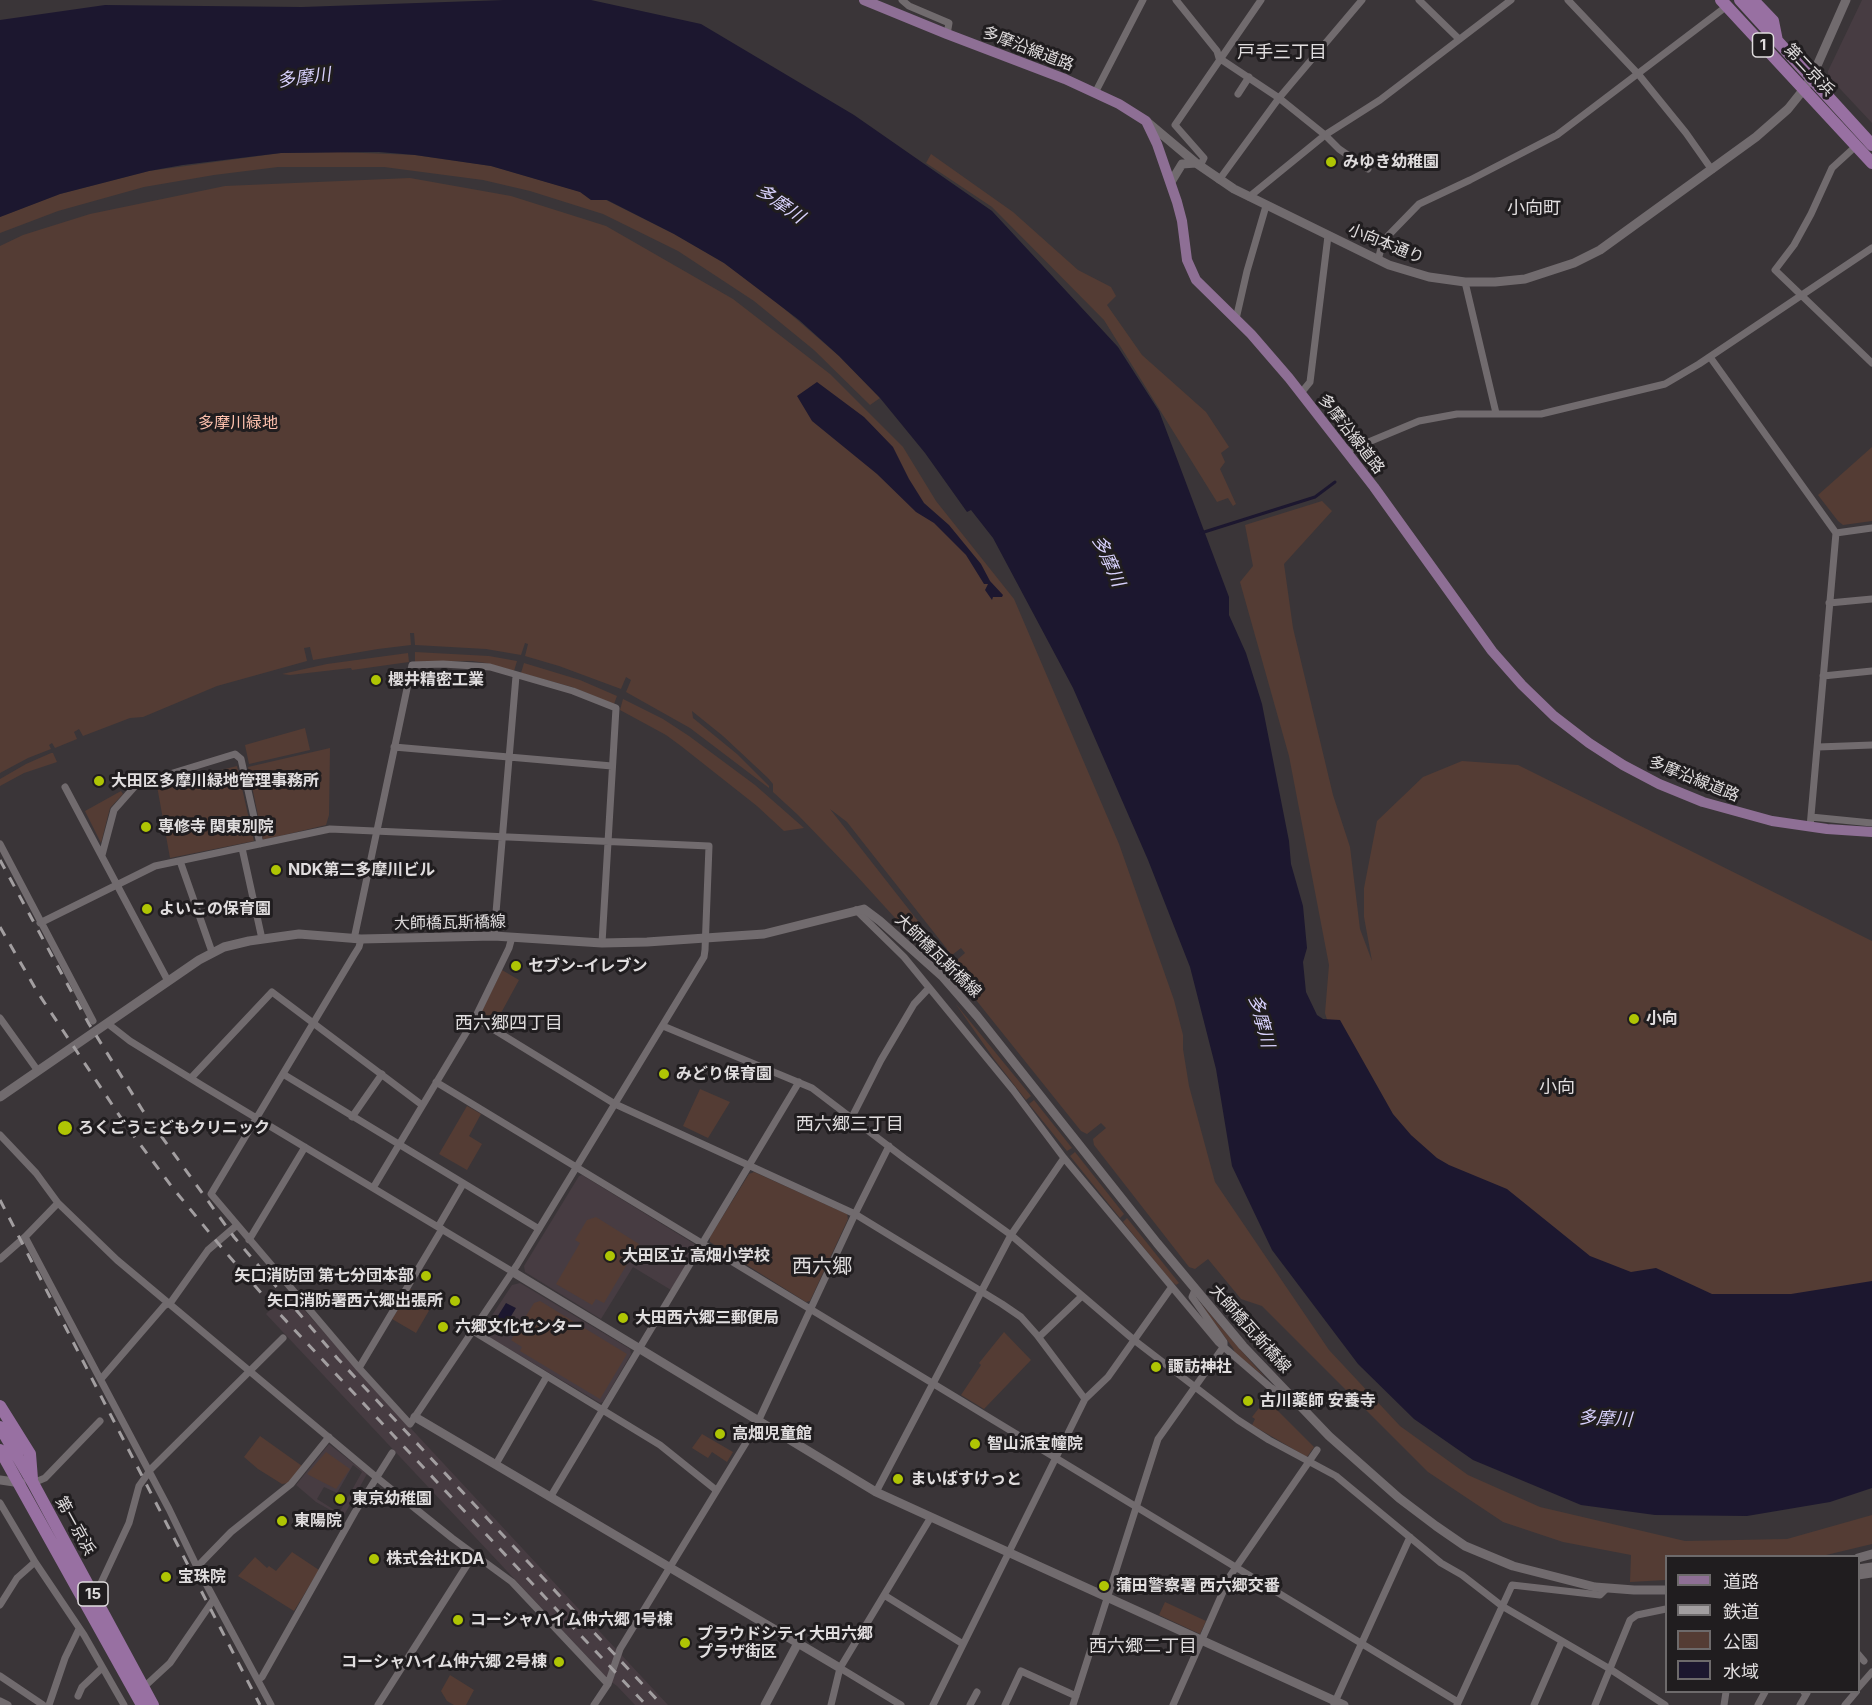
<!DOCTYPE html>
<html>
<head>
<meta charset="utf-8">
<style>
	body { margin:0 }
	#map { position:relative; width:1872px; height:1705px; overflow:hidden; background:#3a3538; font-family:Inter,"Noto Sans JP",sans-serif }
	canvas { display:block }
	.legend { position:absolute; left:1665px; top:1555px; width:195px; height:138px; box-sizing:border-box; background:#201d1f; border:2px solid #6d6a6b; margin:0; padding:8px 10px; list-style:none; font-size:18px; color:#e0ddde }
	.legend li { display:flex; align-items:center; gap:12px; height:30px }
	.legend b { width:30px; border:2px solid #6d6a6b }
</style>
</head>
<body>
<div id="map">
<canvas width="1872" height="1705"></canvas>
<ul class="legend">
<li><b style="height:8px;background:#8e6f95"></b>道路</li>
<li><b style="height:8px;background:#a29ea0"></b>鉄道</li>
<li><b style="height:16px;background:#543c34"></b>公園</li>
<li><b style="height:16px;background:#1c172f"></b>水域</li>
</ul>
</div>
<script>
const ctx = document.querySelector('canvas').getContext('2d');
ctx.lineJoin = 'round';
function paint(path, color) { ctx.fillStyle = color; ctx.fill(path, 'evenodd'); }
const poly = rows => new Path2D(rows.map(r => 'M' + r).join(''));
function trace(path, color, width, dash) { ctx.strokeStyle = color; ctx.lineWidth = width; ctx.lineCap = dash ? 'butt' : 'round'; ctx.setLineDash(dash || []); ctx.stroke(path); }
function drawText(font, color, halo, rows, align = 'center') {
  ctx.font = font + ' Inter,"Noto Sans JP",sans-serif'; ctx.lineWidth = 6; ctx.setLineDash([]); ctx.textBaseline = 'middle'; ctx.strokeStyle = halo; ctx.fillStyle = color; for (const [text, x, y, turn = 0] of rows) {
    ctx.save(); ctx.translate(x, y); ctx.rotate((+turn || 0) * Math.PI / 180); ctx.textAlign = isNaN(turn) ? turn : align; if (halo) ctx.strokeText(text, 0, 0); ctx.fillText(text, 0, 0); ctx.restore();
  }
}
const built = poly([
	[1862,0,1872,0,1872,123,1828,76,1828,71],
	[582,1175,696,1245,696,1247,671,1290,633,1267,601,1319,525,1272,524,1266,579,1176],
	[520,1283,630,1349,631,1354,603,1402,600,1403,484,1334,483,1329,512,1285],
	[288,1292,391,1407,668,1705,635,1705,617,1686,610,1681,266,1314],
	[329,1444,367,1474,343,1517,316,1502,296,1485],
	[353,1465,362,1472,339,1513,317,1499,324,1487,337,1493]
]);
const green = poly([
	[339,152,415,155,491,166,581,192,591,200,606,200,674,234,724,263,766,293,839,356,880,398,870,405,814,350,754,301,678,251,603,214,530,191,483,180,384,167,278,167,214,175,144,187,58,211,0,233,0,217,18,210,60,194,149,171,281,153],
	[931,154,1013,212,1078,270,1111,287,1116,296,1107,305,1142,355,1206,412,1229,447,1221,453,1225,462,1220,469,1236,504,1233,506,1228,498,1217,502,1104,320,992,207,926,163],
	[410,178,511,196,606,226,733,299,830,374,903,447,936,501,1014,599,1119,844,1174,1000,1183,1035,1183,1049,1189,1086,1215,1182,1329,1350,1400,1426,1468,1475,1540,1507,1685,1541,1787,1539,1872,1515,1872,1544,1822,1556,1666,1556,1666,1580,1630,1582,1631,1555,1563,1542,1503,1522,1428,1472,1262,1306,1241,1299,1208,1259,1195,1269,1189,1267,1094,1145,1093,1139,1106,1128,1101,1123,1087,1134,1081,1131,952,970,951,965,965,953,961,948,947,959,938,957,947,949,847,822,830,809,925,930,928,939,926,941,922,937,916,941,855,874,798,815,773,792,773,784,768,778,723,736,692,711,693,718,737,754,769,786,769,788,690,728,626,692,631,680,626,677,621,689,559,666,525,656,528,644,525,643,521,655,486,649,415,645,414,633,410,633,411,645,378,649,313,660,310,647,304,648,307,661,217,686,143,717,130,718,83,736,79,729,74,732,77,739,55,748,52,743,49,745,51,749,28,758,0,773,0,246,23,235,90,214,225,186],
	[1872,447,1872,521,1843,525,1838,521,1818,495],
	[1322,501,1332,511,1284,564,1293,628,1333,795,1350,847,1360,929,1372,961,1364,917,1364,888,1377,821,1423,777,1462,761,1518,765,1872,941,1872,1287,1794,1308,1528,1302,1346,1083,1325,1013,1329,965,1289,756,1240,582,1253,566,1245,525],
	[415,652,489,656,517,661,514,671,486,663,472,661,415,662],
	[408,653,409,662,352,670,351,668,290,675,282,674,327,664],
	[524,663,580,680,617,696,614,704,572,687,521,673],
	[623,699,663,719,689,736,755,785,804,828,784,831,757,806,681,746,666,735,620,710],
	[305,728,310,750,249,764,245,745],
	[330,748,329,815,326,825,263,840,248,767],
	[51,753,53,753,57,762,24,773,0,786,0,779,26,764],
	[237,766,254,841,170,858,157,786],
	[121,791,123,794,110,808,101,843,85,811],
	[502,970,519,980,495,1024,480,1014],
	[955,1003,1031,1096,1026,1100,994,1059],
	[700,1089,730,1102,708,1138,683,1126],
	[1034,1100,1072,1148,1067,1151,1029,1104],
	[467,1106,481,1114,469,1136,482,1144,467,1170,439,1154],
	[1075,1152,1124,1214,1120,1218,1070,1156],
	[754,1172,847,1214,848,1219,810,1301,806,1302,710,1242,710,1237,749,1174],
	[596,1217,639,1244,604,1303,596,1299,592,1305,556,1284,580,1243,575,1240,587,1220],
	[1127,1218,1179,1283,1176,1285,1171,1281,1123,1222],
	[410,1289,434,1302,416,1333,392,1319],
	[1197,1299,1245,1355,1265,1377,1235,1353,1233,1348],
	[540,1301,627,1354,600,1399,520,1351,522,1347,511,1340,534,1303],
	[1004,1332,1031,1360,984,1409,961,1395,981,1365,979,1363],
	[1266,1399,1314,1447,1307,1457,1252,1425,1255,1419,1252,1417],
	[702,1434,733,1452,727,1462,712,1452,708,1458,692,1448],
	[260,1436,302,1466,288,1483,282,1484,258,1469,244,1457],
	[326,1452,350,1469,336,1489,307,1474],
	[292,1552,319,1570,294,1611,238,1576,255,1557,267,1568,269,1566,276,1571],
	[1165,1602,1206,1621,1200,1634,1159,1615],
	[450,1675,474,1690,466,1705,454,1705,447,1701,441,1691]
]);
const water = poly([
	[504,0,591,0,701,24,854,115,992,211,1118,347,1159,411,1229,597,1229,615,1246,653,1262,704,1289,841,1291,864,1303,906,1307,948,1303,962,1306,992,1317,1015,1323,1019,1340,1020,1393,1114,1411,1135,1437,1158,1449,1165,1507,1189,1590,1256,1631,1272,1656,1268,1712,1294,1791,1294,1872,1281,1872,1488,1830,1502,1747,1516,1655,1515,1581,1505,1473,1460,1414,1419,1358,1364,1272,1250,1232,1166,1216,1069,1190,967,1148,860,1073,688,993,538,971,510,967,512,925,453,880,398,839,356,799,320,724,263,674,234,607,200,591,200,580,192,491,166,415,155,379,152,281,153,183,165,149,171,60,194,0,217,0,20,105,5,302,7],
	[817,382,864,417,893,447,909,479,924,503,949,525,981,564,990,581,1003,595,1002,597,993,597,992,600,985,590,988,584,984,584,966,555,934,523,916,512,877,474,812,421,797,396],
	[506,1303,516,1308,499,1336,489,1330]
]);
const stream = poly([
	[1201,533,1315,497,1335,482]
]);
const minor = poly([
	[902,0,909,6,949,23,947,34],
	[1176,0,1217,51,1219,58,1279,98,1325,135,1339,149,1368,169],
	[1419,0,1459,39],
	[1568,0,1639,75,1686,133,1712,170],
	[1095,93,1143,0],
	[1238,94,1249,77],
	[1856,146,1832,168,1811,214,1794,245,1775,270,1872,363],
	[1200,166,1204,158,1175,125,1261,0],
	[1219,180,1279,98,1362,0],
	[1249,197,1325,135,1380,100,1511,0],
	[1378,260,1383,241,1419,204,1470,180,1557,135,1727,6],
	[1465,282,1496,413],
	[1236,319,1247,271,1266,206],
	[1710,357,1836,533],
	[1301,393,1310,382,1328,236],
	[1347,451,1419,421,1457,414,1541,414,1665,384,1699,364,1872,248],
	[1829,603,1872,599],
	[1823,676,1872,671],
	[394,747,612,766],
	[1818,747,1872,745],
	[65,787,168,981],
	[1811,817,1872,823],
	[1810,827,1836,533,1872,528],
	[0,844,93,1021],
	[242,848,262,939],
	[102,855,114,810,137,784,235,754,241,759,260,844],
	[180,861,212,952],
	[856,910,904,957,1013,1090,1064,1158,1218,1342,1270,1387,1280,1393,1286,1391],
	[40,923,155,866,330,829,709,846,705,950,704,957,517,1265,410,1424,359,1368,211,1194,354,955,359,947,361,939],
	[494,936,516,676],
	[354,939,412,665,443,664,490,667,573,691,616,708,602,943],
	[0,1018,38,1071],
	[475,1018,615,1104,855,1214,1002,1304,1021,1317,1037,1335,1085,1399],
	[107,1023,130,1041,203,1086,513,1272],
	[663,1026,812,1088,904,1158,1011,1235,1134,1340,1238,1420,1269,1440,1336,1476,1441,1563,1462,1575,1502,1606,1610,1669,1665,1705],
	[283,1074,539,1229],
	[191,1078,272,992,422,1105],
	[436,1082,1458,1702],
	[352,1117,382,1074],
	[852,1117,881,1060,914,1004,929,988],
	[0,1135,36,1173,58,1203,117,1260,376,1477,452,1538,512,1582,608,1684],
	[373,1188,475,1018,509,948,512,937],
	[438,1227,463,1184],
	[25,1237,169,1509,197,1567,231,1532,291,1484,329,1437],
	[249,1240,305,1147],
	[0,1259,25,1237,58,1203],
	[1195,1290,1192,1297,1224,1342,1224,1346],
	[473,1331,660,1445,716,1490],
	[1039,1337,1082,1296],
	[359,1368,442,1229],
	[101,1379,164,1306,171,1302,208,1250,236,1226],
	[496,1464,547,1376],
	[33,1483,45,1478,100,1421],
	[876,1492,1011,1235,1064,1158],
	[551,1496,799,1082],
	[0,1503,35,1562,84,1635,124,1705],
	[197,1567,271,1705],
	[1858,1576,1872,1574],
	[93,1593,101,1583,129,1523,139,1486,151,1469,283,1338],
	[884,1595,963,1644],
	[0,1605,17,1578,35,1562],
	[1858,1654,1864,1661],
	[840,1668,901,1705],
	[0,1676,43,1705],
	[258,1680,262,1677,355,1512,392,1453],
	[144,1687,170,1663,214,1599],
	[1858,1688,1872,1672],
	[78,1696,82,1687,102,1668],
	[0,1701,8,1705],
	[1334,1704,1410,1537],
	[49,1705,65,1658,79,1629],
	[378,1705,474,1554],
	[594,1705,608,1684,620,1649,755,1428,855,1214,889,1146],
	[831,1705,840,1668,931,1517],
	[933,1705,1085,1399,1108,1377,1171,1288],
	[970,1705,977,1692],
	[1005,1705,1021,1671,1076,1696],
	[1073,1705,1158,1439,1224,1346],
	[1173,1705,1230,1576,1317,1450],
	[1457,1705,1512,1585,1600,1595,1607,1588],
	[1534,1705,1562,1641],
	[1595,1705,1630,1620,1637,1615,1666,1609],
	[1724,1705,1726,1692],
	[1758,1705,1765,1692],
	[1800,1705,1807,1693,1804,1692],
	[1845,1705,1856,1692]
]);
const tertiary = poly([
	[1146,121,1196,163,1234,189,1389,265,1429,277,1465,282,1495,282,1525,279,1574,263,1600,250,1756,137,1788,109,1804,89,1812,77,1846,0],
	[1171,182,1182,164,1196,163],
	[0,1097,199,960,224,947,249,941,299,934,361,939,494,936,602,943,647,942,764,934,864,909,880,921,943,977,977,1016,1157,1243,1243,1346,1329,1436,1399,1498,1436,1526,1465,1546,1513,1566,1595,1587,1634,1590,1666,1590],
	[513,1272,876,1492,1344,1705],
	[415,1417,840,1668],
	[0,1480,21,1483],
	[1858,1558,1872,1554],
	[1858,1569,1872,1567],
	[765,1705,798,1643]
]);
const primary = poly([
	[864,0,947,34,1065,79,1119,104,1146,121,1157,144,1177,202,1182,221,1187,260,1196,280,1251,334,1289,378,1374,487,1492,651,1522,685,1554,716,1589,743,1623,765,1659,784,1703,802,1772,821,1827,829,1872,832]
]);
const trunk = poly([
	[1721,0,1872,163],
	[1740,0,1872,145],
	[1753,0,1773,21,1777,41],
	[0,1406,30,1454,32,1479],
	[0,1427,33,1483,153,1705],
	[0,1450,142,1705]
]);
const rail = poly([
	[0,860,89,1024,143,1111,234,1237,338,1359,662,1705],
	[0,927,38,993,125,1124,172,1187,222,1248,275,1309,646,1705],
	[0,1200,260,1705]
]);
const markers = [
	[1331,162,6,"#afc504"],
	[376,680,6,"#afc504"],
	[99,781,6,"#afc504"],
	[146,827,6,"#afc504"],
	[276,870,6,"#afc504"],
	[147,909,6,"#afc504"],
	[516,966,6,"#afc504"],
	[1634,1019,6,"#afc504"],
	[664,1074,6,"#afc504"],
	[65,1128,8,"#afc504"],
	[610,1256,6,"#afc504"],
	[426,1276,6,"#afc504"],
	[455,1301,6,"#afc504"],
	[623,1318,6,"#afc504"],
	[443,1327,6,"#afc504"],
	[1156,1367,6,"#afc504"],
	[1248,1401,6,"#afc504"],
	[720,1434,6,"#afc504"],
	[975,1444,6,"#afc504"],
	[898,1479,6,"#afc504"],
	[340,1499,6,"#afc504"],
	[282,1521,6,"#afc504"],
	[374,1559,6,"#afc504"],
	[166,1577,6,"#afc504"],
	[1104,1586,6,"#afc504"],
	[458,1620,6,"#afc504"],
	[685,1643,6,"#afc504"],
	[559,1662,6,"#afc504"]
];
const shields = [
	[1763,45,21],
	[93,1594,30]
];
const shieldNames = [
	["1",1763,45],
	["15",93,1594]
];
const streetNames = [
	["多摩沿線道路",1028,49,21],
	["第二京浜",1809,70,47],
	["小向本通り",1386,244,22],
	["多摩沿線道路",1351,434,52],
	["多摩沿線道路",1694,779,22],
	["大師橋瓦斯橋線",450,923,-1],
	["大師橋瓦斯橋線",938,956,44],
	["大師橋瓦斯橋線",1250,1329,48],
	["第一京浜",75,1526,61]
];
const poiNames = [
	["みゆき幼稚園",1343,162],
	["櫻井精密工業",388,680],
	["大田区多摩川緑地管理事務所",111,781],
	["専修寺 関東別院",158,827],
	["NDK第二多摩川ビル",288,870],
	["よいこの保育園",159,909],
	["セブン-イレブン",528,966],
	["小向",1646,1019],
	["みどり保育園",676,1074],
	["ろくごうこどもクリニック",78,1128],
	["大田区立 高畑小学校",622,1256],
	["矢口消防団 第七分団本部",414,1276,"right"],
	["矢口消防署西六郷出張所",443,1301,"right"],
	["大田西六郷三郵便局",635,1318],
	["六郷文化センター",455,1327],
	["諏訪神社",1168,1367],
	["古川薬師 安養寺",1260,1401],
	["高畑児童館",732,1434],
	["智山派宝幢院",987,1444],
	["まいばすけっと",910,1479],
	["東京幼稚園",352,1499],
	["東陽院",294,1521],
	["株式会社KDA",386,1559],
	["宝珠院",178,1577],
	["蒲田警察署 西六郷交番",1116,1586],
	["コーシャハイム仲六郷 1号棟",470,1620],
	["プラウドシティ大田六郷",697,1634],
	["プラザ街区",697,1652],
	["コーシャハイム仲六郷 2号棟",547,1662,"right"]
];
const parkNames = [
	["多摩川緑地",238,423]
];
const neighbourhoodNames = [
	["戸手三丁目",1282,53],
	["小向町",1534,209],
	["西六郷四丁目",509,1024],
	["小向",1557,1088],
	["西六郷三丁目",850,1125],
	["西六郷二丁目",1143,1647]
];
const waterNames = [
	["多摩川",304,78,-7],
	["多摩川",780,204,35],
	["多摩川",1108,561,66],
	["多摩川",1261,1021,75],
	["多摩川",1605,1419,3]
];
const quarterNames = [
	["西六郷",822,1267]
];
paint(built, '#473c42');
paint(green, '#543c34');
paint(water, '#1c172f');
trace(stream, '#1c172f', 3);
trace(minor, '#716b6e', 7);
trace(tertiary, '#716b6e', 9);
trace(primary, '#8e6f95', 10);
trace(trunk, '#9870a2', 12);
trace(rail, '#a29ea0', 3, [10, 10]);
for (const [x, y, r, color] of markers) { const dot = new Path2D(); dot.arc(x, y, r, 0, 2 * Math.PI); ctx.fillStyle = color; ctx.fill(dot); trace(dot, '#201d1f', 2); }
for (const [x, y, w] of shields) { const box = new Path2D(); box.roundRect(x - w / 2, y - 12, w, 24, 4.5); ctx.fillStyle = '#201d1f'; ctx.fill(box); trace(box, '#e0ddde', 1.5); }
drawText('bold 15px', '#e0ddde', null, shieldNames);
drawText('16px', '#e0ddde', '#201d1f', streetNames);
drawText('bold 16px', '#e0ddde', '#201d1f', poiNames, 'left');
drawText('16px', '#fdc0ad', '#201d1f', parkNames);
drawText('18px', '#e0ddde', '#201d1f', neighbourhoodNames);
drawText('italic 18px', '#d8d1fc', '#201d1f', waterNames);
drawText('20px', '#e0ddde', '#201d1f', quarterNames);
</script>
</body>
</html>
